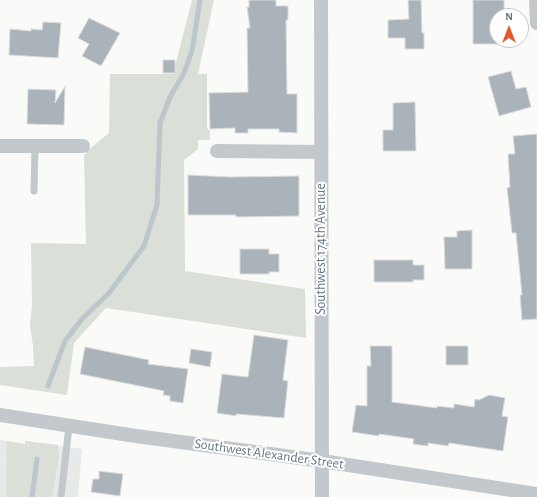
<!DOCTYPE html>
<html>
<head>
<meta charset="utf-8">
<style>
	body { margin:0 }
	#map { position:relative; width:537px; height:497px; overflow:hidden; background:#fafaf8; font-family:"Alegreya Sans",sans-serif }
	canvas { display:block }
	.north { position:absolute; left:489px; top:8px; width:40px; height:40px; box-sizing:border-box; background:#fff; border:1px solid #c1c8cd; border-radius:50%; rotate:0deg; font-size:11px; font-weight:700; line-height:16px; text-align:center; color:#657683 }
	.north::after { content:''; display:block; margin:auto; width:14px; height:18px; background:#e4572e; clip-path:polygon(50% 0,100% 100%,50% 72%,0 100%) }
</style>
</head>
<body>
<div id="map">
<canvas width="537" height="497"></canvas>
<div class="north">N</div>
</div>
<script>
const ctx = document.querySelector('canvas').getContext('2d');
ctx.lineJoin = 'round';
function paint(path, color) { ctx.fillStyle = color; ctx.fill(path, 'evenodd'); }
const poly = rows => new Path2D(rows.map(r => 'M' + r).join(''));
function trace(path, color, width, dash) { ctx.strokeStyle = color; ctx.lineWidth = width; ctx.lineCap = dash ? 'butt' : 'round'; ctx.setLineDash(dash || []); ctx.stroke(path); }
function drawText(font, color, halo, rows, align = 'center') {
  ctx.font = font + ' "Alegreya Sans",sans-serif'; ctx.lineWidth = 4; ctx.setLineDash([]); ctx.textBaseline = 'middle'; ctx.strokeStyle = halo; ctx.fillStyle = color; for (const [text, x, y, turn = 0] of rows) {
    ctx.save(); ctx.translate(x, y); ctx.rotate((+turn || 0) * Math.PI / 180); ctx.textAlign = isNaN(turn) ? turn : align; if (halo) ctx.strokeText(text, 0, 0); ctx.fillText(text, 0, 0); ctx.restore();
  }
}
const built = poly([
	[0,440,25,444,25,441,82,449,78,497,0,497]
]);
const green = poly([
	[192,0,214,0,198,74,207,74,207,128,210,131,210,140,198,140,198,149,184,160,185,271,305,289,306,338,106,308,74,343,67,395,0,385,0,367,34,366,33,346,30,326,32,305,31,243,86,244,84,154,86,154,86,152,109,133,110,74,173,74],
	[7,441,25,444,25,441,58,445,59,456,52,497,6,497]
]);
const stream = poly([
	[48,386,65,341,82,319,109,293,144,246,157,205,160,123,170,97,184,73,192,51,200,0],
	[32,497,37,459]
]);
const building = poly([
	[249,0,276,0,276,6,288,6,288,20,286,20,287,94,297,94,297,133,279,132,279,129,248,129,248,133,235,133,235,128,210,129,209,93,248,92,247,28,250,28,247,7,249,7,249,0],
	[408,0,421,0,422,33,424,33,424,49,405,49,405,38,388,38,388,20,409,19,408,0],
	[473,0,504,0,504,16,497,16,497,40,504,40,504,44,473,44,473,0],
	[89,18,120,33,101,66,82,56,89,44,78,38,89,18],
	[43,22,61,23,58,58,9,55,10,29,31,31,31,29,42,30,43,22],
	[163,60,175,60,175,73,163,73,163,60],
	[511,71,516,89,526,87,531,107,499,116,488,77,511,71],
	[65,86,64,125,27,124,28,89,56,90,55,103,65,86],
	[415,102,416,151,383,151,383,130,393,130,393,103,415,102],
	[537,134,537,319,522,320,520,295,522,295,516,233,512,233,507,188,510,187,508,154,515,154,513,136,537,134],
	[188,175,231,177,299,176,299,216,236,217,236,215,188,215,188,175],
	[472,230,472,269,445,269,444,237,457,237,457,231,472,230],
	[240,249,269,249,269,254,279,254,279,272,269,272,269,274,240,274,240,249],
	[374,260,413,260,413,265,424,265,424,280,413,280,413,282,374,282,374,260],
	[254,335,288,340,283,380,288,381,284,418,236,414,236,416,217,413,222,374,248,377,254,335],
	[370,346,392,346,392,402,437,408,437,406,454,408,454,404,474,407,475,399,479,400,489,395,505,398,502,416,508,417,503,451,449,443,448,446,428,443,428,446,413,444,414,439,379,434,379,436,352,432,356,405,367,406,367,366,371,366,370,346],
	[446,346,468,346,468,365,446,365,446,346],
	[85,347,149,360,148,364,188,369,183,403,170,401,170,396,163,395,164,391,80,374,85,347],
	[191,349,212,352,210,367,189,363,191,349],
	[99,471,123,474,120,496,91,492,93,479,99,479,99,471]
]);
const lane = poly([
	[34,191,35,146],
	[61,497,69,426]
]);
const street = poly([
	[321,0,322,497],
	[536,0,537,23],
	[0,146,83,146],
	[217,151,321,152],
	[0,415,136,436,322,461,537,494]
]);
const streetNames = [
	["Southwest 174th Avenue",321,249,-90],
	["Southwest Alexander Street",269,454,8]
];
paint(built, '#e8e9e9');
paint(green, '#dadfd7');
trace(stream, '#bbc7cb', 5);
paint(building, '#aab3b9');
trace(building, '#dcdcda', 1);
trace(lane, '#c3c8cc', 7);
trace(street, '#c3c8cc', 14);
drawText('14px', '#657683', '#fff', streetNames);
</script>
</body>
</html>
